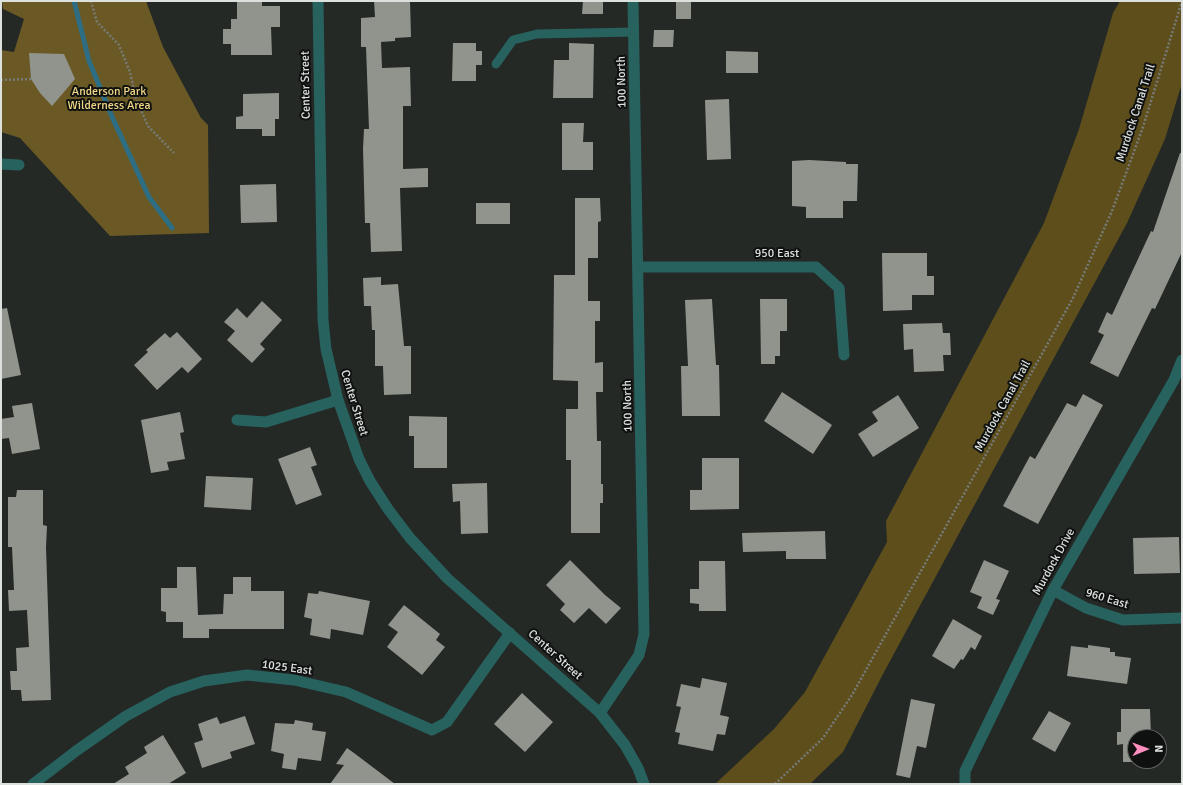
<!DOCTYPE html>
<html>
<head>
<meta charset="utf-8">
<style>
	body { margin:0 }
	#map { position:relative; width:1183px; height:785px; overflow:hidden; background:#242926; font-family:Signika,sans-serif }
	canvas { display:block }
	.frame { position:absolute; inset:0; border:2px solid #dde1de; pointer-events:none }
	.north { position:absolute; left:1127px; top:729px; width:40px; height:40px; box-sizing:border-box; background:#0f1110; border:1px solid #616462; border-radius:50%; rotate:89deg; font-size:11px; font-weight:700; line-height:16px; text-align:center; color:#dde1de }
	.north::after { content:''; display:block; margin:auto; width:14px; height:18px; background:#fe8ebe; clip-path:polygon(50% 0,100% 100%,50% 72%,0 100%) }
</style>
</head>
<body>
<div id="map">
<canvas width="1183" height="785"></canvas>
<div class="frame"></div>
<div class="north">N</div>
</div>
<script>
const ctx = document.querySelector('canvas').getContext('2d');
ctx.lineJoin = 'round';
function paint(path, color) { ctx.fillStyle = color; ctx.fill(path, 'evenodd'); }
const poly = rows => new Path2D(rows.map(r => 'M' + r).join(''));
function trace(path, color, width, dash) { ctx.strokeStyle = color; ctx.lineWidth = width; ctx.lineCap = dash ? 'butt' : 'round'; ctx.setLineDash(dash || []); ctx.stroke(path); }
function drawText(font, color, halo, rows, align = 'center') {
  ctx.font = font + ' Signika,sans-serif'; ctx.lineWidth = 4; ctx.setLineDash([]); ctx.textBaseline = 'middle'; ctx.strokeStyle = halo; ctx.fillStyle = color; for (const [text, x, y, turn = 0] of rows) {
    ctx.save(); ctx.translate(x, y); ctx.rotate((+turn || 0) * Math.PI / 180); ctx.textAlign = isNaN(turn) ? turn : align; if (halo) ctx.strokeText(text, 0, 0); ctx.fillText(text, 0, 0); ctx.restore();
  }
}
const green = poly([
	[1120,1,1182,1,1182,83,1165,139,1127,223,883,674,843,752,810,784,715,784,774,729,805,692,887,542,886,521,1044,223,1079,129,1113,13]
]);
const forest = poly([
	[2,1,146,1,163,47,201,118,208,125,209,233,110,236,20,138,1,132,1,50,14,52,24,19,3,9]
]);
const stream = poly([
	[74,1,89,61,113,119,149,197,172,228]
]);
const building = poly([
	[237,1,262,1,262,6,280,6,280,27,271,27,272,55,231,55,231,44,223,44,223,29,231,29,231,19,237,19],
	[374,1,410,1,411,37,395,38,395,41,381,42,382,68,410,67,411,106,403,106,403,169,428,168,428,187,400,188,402,251,371,252,370,223,365,223,363,149,364,129,369,129,366,47,361,47,361,18,375,17],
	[583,1,603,1,603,14,582,14],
	[676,1,691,1,691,19,676,19],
	[654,30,674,30,673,47,653,47],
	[453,43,476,43,476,51,482,51,482,65,476,65,476,81,452,81],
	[569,43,594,44,593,98,553,98,554,60,569,60],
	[726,51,758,52,758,73,726,73],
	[29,53,64,54,75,79,52,106,40,93,31,79],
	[279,93,279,119,275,119,275,136,262,136,262,129,236,129,236,117,243,116,243,94],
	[729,99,731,159,707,160,705,100],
	[562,123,584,123,583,142,593,142,593,170,562,170],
	[1180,153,1182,153,1182,252,1155,309,1152,308,1118,377,1090,363,1104,335,1098,332,1107,312,1112,315,1151,231,1153,232],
	[809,160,846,162,846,164,858,164,857,201,843,201,843,218,806,218,806,207,792,206,792,161],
	[276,184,277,222,241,223,240,185],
	[575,198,600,198,601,221,598,222,598,258,588,258,588,301,600,301,600,321,595,321,595,363,603,362,603,392,596,392,597,441,601,441,601,484,603,484,603,503,600,503,600,533,571,533,571,460,566,460,566,409,578,409,578,381,553,380,554,275,575,275],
	[476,203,510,203,510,224,476,224],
	[882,253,927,253,927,276,934,276,934,295,912,295,912,310,883,311],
	[381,277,381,285,398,284,404,346,411,346,411,394,384,395,383,366,375,366,375,330,372,330,371,306,364,306,363,278],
	[712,299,716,365,719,365,720,416,682,416,681,366,688,366,685,300],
	[760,299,787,299,787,331,780,331,780,356,775,356,775,364,761,364],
	[262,301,282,320,260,344,265,349,252,363,227,340,235,331,224,322,237,308,247,318],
	[7,308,21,375,1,379,1,309],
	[942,323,943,333,950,333,951,355,943,355,944,371,914,372,913,349,904,350,903,324],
	[177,332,202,359,188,373,182,367,157,390,134,365,148,352,146,350,165,333,170,338],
	[782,392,832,425,813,454,764,421],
	[1083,394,1103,405,1038,524,1003,506,1030,456,1035,459,1067,403,1076,407],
	[898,395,919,428,873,457,858,434,878,421,872,412],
	[32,403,40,449,12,454,9,438,1,439,1,419,14,417,12,406],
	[180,412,184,432,180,433,185,459,167,462,169,470,151,473,141,420],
	[409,416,447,417,447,468,414,468,414,436,409,436],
	[310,447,317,465,311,467,322,495,296,505,278,459],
	[702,458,739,458,739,509,690,510,690,490,702,490],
	[206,476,253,478,251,510,204,507],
	[487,483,488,533,461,534,460,501,453,502,452,484],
	[17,490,43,490,43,525,47,526,46,547,51,700,22,701,21,690,11,690,10,671,17,671,16,648,29,647,27,610,9,611,8,590,14,590,12,547,8,547,8,497,16,497],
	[825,531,826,559,786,559,786,551,743,552,742,533],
	[1179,537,1180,573,1134,574,1133,538],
	[570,560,605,595,621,608,606,624,589,608,574,623,560,610,565,604,546,585],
	[984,560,1009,571,996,599,1000,600,993,615,977,608,982,597,970,592],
	[699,561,725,561,726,611,699,611,699,604,690,603,690,589,699,589],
	[177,567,196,567,198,615,223,614,224,594,233,594,233,577,251,577,251,591,284,591,284,629,209,629,209,638,183,638,183,622,166,622,166,612,161,611,161,588,177,588],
	[319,591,370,601,363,635,331,629,330,639,310,635,312,619,304,617,308,593,318,594],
	[404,605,440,634,436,640,445,647,422,675,387,647,398,632,388,625],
	[953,619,982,636,975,650,971,647,963,660,961,659,954,669,932,656],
	[1088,645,1110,648,1110,652,1115,652,1115,656,1131,658,1127,684,1067,676,1071,646,1088,648],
	[702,678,727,683,720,715,729,717,725,735,717,734,713,751,678,744,680,733,675,732,681,707,676,706,681,684,700,688],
	[522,693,553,722,525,752,494,724],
	[911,699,935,704,926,748,917,746,910,778,896,775],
	[1121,709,1150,709,1151,737,1135,737,1135,761,1151,762,1123,762,1123,744,1117,745,1117,732,1121,732],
	[1049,711,1071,723,1055,752,1032,739],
	[245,716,255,744,230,752,232,758,202,768,194,743,203,740,198,724,217,717,220,724],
	[295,720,313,723,312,730,326,732,321,761,298,758,296,770,282,768,284,754,271,751,275,723,294,724],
	[163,735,186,773,168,784,113,784,129,774,125,767,147,753,144,747],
	[347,748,354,753,395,784,330,784,344,765,336,764]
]);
const path = poly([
	[91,1,97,22,119,45,130,72,136,99,148,126,174,153],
	[1,80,31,79],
	[775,784,823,738,852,695,1073,298,1112,211,1143,127,1182,1]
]);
const service = poly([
	[496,64,513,40,537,34,634,32]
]);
const minor = poly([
	[1,164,19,165],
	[639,267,816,267,839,288,844,355],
	[237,420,266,422,338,400],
	[1053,590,1086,608,1123,620,1182,618],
	[600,713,639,655,644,634,633,1],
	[33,784,76,751,126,716,170,692,204,681,247,675,294,680,346,692,432,730,447,722,510,633],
	[965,784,965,771,1053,590,1174,380,1182,360]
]);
const tertiary = poly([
	[318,1,323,320,326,349,338,400,359,459,370,481,388,509,410,538,447,578,600,713,625,745,638,768,644,784]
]);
const streetNames = [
	["100 North",622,82,-91],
	["Center Street",306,85,-91],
	["Murdock Canal Trail",1136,113,-72],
	["950 East",777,254],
	["Center Street",354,403,73],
	["100 North",628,406,-91],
	["Murdock Canal Trail",1003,406,-61],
	["Murdock Drive",1054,562,-61],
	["960 East",1107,599,17],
	["Center Street",555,655,42],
	["1025 East",287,668,8]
];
const parkNames = [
	["Anderson Park",109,92],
	["Wilderness Area",109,106]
];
paint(green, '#5d4e1c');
paint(forest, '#6a5925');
trace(stream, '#2d6e84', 5);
paint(building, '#91948d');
trace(path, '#777b78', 2.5, [2, 2]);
trace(service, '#28625f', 9);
trace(minor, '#28625f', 11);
trace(tertiary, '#28625f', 11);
drawText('12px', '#dde1de', '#0f1110', streetNames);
drawText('12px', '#f0d686', '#0f1110', parkNames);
</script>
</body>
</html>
